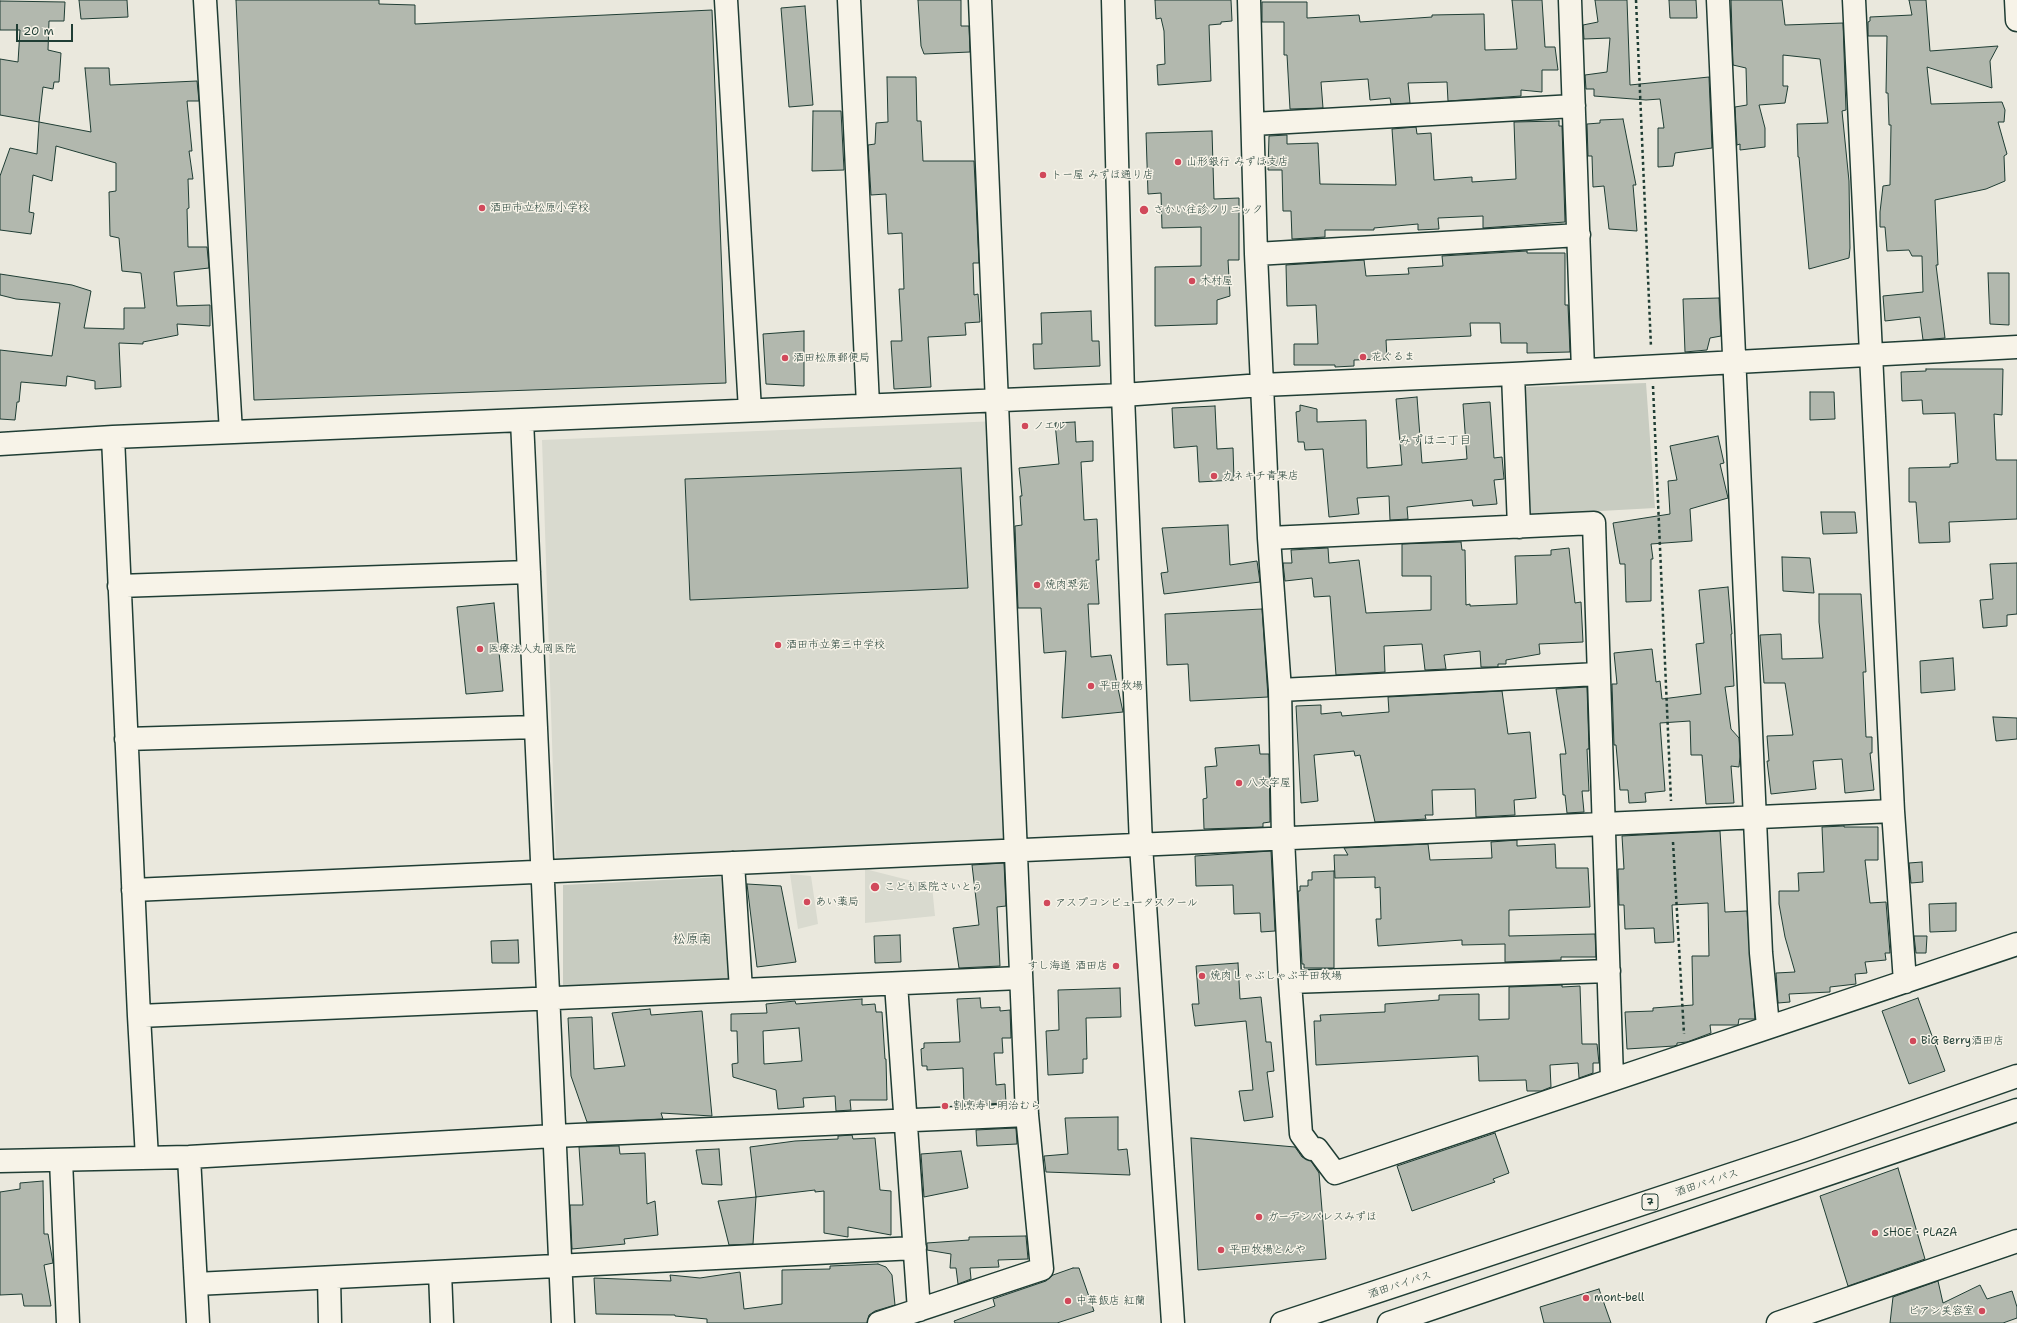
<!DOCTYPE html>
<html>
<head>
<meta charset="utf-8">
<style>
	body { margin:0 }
	#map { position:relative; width:2017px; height:1323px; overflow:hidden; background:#eae8dd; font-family:"Shantell Sans",sans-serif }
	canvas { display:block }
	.scale { position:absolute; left:16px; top:24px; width:57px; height:18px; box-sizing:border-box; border:2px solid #1f3d34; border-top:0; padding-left:5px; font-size:12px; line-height:14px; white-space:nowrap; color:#1f3d34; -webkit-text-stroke:3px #f7f3e8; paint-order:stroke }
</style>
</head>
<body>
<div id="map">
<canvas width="2017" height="1323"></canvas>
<div class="scale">20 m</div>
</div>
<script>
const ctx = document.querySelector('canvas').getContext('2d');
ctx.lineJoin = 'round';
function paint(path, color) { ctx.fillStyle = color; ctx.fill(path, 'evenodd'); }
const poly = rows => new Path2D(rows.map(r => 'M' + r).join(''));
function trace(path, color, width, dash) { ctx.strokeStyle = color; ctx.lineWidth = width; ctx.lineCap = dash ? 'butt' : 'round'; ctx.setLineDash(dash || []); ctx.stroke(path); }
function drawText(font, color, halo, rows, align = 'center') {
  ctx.font = font + ' "Shantell Sans","Klee One",sans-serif'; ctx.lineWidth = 3; ctx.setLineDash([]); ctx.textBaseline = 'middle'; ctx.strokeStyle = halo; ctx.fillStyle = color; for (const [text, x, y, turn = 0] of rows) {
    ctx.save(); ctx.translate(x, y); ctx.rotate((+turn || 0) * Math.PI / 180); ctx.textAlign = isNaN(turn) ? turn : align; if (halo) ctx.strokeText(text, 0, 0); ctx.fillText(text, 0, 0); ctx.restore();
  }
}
const built = poly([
	[998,421,1015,851,556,862,542,440],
	[865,869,932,886,935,916,865,923],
	[790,874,811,876,818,924,798,929]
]);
const green = poly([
	[1646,383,1655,508,1528,515,1524,387],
	[724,877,734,982,563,986,563,885]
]);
const building = poly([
	[79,0,127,0,128,17,81,19,79,0],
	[236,0,379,0,379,4,415,5,415,24,712,10,726,383,254,400,236,0],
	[918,0,961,0,961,26,969,26,970,52,924,54,921,46,918,0],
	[1155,0,1231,0,1232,21,1221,22,1221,24,1209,25,1211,81,1158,85,1157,65,1165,64,1164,31,1161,18,1156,19,1155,0],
	[1512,0,1542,0,1545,47,1555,47,1558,70,1542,70,1542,92,1521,90,1521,96,1448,101,1447,82,1408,83,1410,103,1391,104,1390,98,1370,100,1368,79,1321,82,1323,108,1290,109,1287,55,1284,55,1284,22,1262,22,1262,2,1307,2,1307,18,1359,15,1360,22,1432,17,1432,15,1484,14,1485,50,1517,49,1512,0],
	[1595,0,1627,0,1630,85,1709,77,1712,148,1675,153,1673,166,1658,167,1658,128,1664,128,1660,99,1646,100,1594,96,1594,89,1586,89,1585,75,1607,72,1610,38,1584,39,1583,25,1598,22,1595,0],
	[1669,0,1696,0,1697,18,1670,18,1669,0],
	[1731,0,1782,0,1785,25,1843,23,1846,110,1842,111,1849,181,1850,248,1849,258,1809,269,1799,157,1798,157,1797,124,1828,123,1820,59,1783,55,1783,86,1788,86,1785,103,1759,105,1765,128,1765,147,1740,150,1740,144,1737,145,1735,107,1747,105,1746,68,1733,65,1731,0],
	[1909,0,1926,0,1930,51,1998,46,1990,61,1992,88,1927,67,1931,104,2002,102,2005,110,2004,122,1998,122,2007,154,2004,156,2005,181,1986,189,1935,200,1938,265,1936,265,1945,338,1923,340,1920,317,1885,321,1883,296,1923,292,1922,256,1912,256,1909,250,1887,251,1885,227,1880,227,1880,212,1883,186,1890,185,1891,125,1889,125,1888,93,1886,93,1887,36,1868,36,1868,22,1870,21,1870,17,1912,15,1909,0],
	[0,1,65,2,64,21,49,21,48,50,61,53,59,82,54,82,53,89,43,87,39,122,0,115,0,59,18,62,20,30,0,30,0,1],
	[805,6,813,105,789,107,781,8,805,6],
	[85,68,109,68,110,85,197,81,199,101,187,101,192,151,189,151,193,179,188,179,189,208,187,209,188,247,207,247,209,268,174,272,177,306,210,305,210,326,177,324,178,335,143,342,143,344,119,343,121,387,95,389,95,381,67,376,66,386,21,382,19,402,17,402,15,420,0,419,0,350,52,356,60,303,16,299,0,295,0,274,72,285,91,291,84,328,124,329,124,308,145,308,141,273,122,271,119,238,110,236,109,192,116,191,116,163,56,146,52,181,33,175,29,212,34,213,31,234,0,230,0,176,10,148,37,154,39,122,91,132,85,68],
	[887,77,916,77,917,121,921,121,923,161,974,161,979,263,973,263,974,295,978,294,980,322,965,323,966,335,928,337,931,387,894,389,891,341,902,341,899,289,904,289,902,233,888,234,886,194,871,195,868,145,875,144,876,123,888,122,887,77],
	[813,111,841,111,844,170,812,171,813,111],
	[1623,119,1636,185,1633,185,1637,231,1609,229,1604,186,1593,187,1592,156,1588,156,1587,124,1600,123,1600,120,1623,119],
	[1559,121,1559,126,1562,126,1565,222,1483,228,1483,216,1438,218,1439,229,1418,230,1418,224,1374,228,1374,230,1325,230,1325,237,1292,239,1291,211,1283,211,1282,170,1268,170,1269,136,1287,135,1287,144,1318,143,1320,184,1396,185,1392,129,1416,127,1417,134,1431,133,1434,180,1472,177,1472,182,1516,179,1514,122,1559,121],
	[1212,131,1214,199,1239,198,1239,260,1228,260,1230,296,1217,300,1217,324,1155,326,1155,267,1201,266,1201,227,1162,228,1161,193,1148,194,1146,133,1212,131],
	[1527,251,1527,253,1565,253,1565,305,1568,305,1570,352,1527,353,1527,343,1501,343,1500,323,1470,323,1471,336,1386,340,1387,359,1354,360,1354,366,1335,367,1335,365,1294,365,1294,344,1318,344,1316,305,1287,306,1286,265,1364,260,1366,276,1409,274,1408,268,1443,266,1442,256,1527,251],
	[1988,273,2009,273,2009,325,1990,324,1988,273],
	[1719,298,1721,336,1710,338,1707,350,1685,352,1683,299,1719,298],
	[1091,311,1092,341,1099,341,1100,366,1034,369,1033,344,1042,344,1041,313,1091,311],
	[804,331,804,386,766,384,763,334,804,331],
	[1926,369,2003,369,2002,415,1994,414,1996,460,2017,460,2017,519,1949,522,1950,542,1919,543,1916,502,1909,502,1909,468,1950,467,1950,464,1958,463,1955,413,1923,414,1922,400,1902,401,1901,372,1926,371,1926,369],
	[1810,392,1834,392,1835,419,1810,420,1810,392],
	[1417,397,1422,463,1467,459,1463,404,1490,402,1494,458,1502,457,1504,479,1494,480,1497,504,1473,506,1472,500,1407,507,1408,519,1390,520,1389,496,1357,498,1359,514,1329,517,1323,449,1305,450,1304,442,1298,442,1296,412,1300,411,1300,405,1317,409,1317,422,1366,420,1367,468,1402,465,1396,399,1417,397],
	[1215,406,1217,449,1233,448,1234,480,1199,482,1197,446,1174,448,1172,408,1215,406],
	[1075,422,1076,442,1093,441,1093,461,1081,462,1084,520,1097,519,1099,560,1096,560,1099,604,1088,604,1091,657,1111,655,1123,712,1062,718,1066,651,1044,653,1041,608,1018,608,1015,526,1022,525,1020,496,1022,496,1019,468,1059,464,1055,423,1075,422],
	[1718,436,1724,463,1720,464,1728,498,1690,509,1692,541,1651,544,1653,559,1651,559,1651,601,1626,602,1625,564,1620,564,1613,523,1670,514,1668,481,1677,480,1670,446,1718,436],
	[961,468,968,588,690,600,685,479,961,468],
	[1821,512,1855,512,1857,533,1823,534,1821,512],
	[1228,525,1230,565,1257,561,1260,582,1164,594,1161,573,1168,572,1162,528,1228,525],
	[1461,542,1462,550,1465,550,1466,605,1470,604,1470,606,1517,604,1515,556,1551,555,1551,550,1569,548,1575,603,1581,602,1583,642,1539,644,1540,654,1506,660,1506,664,1498,664,1498,667,1481,667,1480,651,1444,655,1446,669,1425,670,1422,644,1384,646,1385,672,1336,675,1330,596,1314,597,1312,578,1285,581,1283,563,1292,563,1291,550,1328,548,1329,563,1359,560,1366,613,1431,610,1431,576,1402,576,1402,544,1461,542],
	[1782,557,1810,558,1814,593,1783,591,1782,557],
	[2017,563,2017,614,2007,615,2007,626,1983,628,1980,600,1993,599,1990,564,2017,563],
	[1728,587,1732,634,1731,634,1734,686,1725,687,1731,729,1739,738,1740,756,1739,767,1731,766,1734,803,1706,804,1702,755,1691,755,1690,721,1660,723,1665,791,1645,793,1646,802,1629,803,1628,790,1620,790,1616,745,1614,745,1612,684,1617,684,1614,653,1652,649,1656,682,1660,681,1662,699,1701,694,1696,644,1704,643,1699,590,1728,587],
	[1819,594,1861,594,1866,672,1863,672,1866,737,1872,737,1872,753,1870,753,1874,790,1845,793,1842,759,1813,761,1816,789,1771,794,1767,761,1769,761,1767,736,1793,735,1785,683,1764,683,1760,635,1781,634,1782,659,1823,658,1819,622,1819,594],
	[494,603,503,691,466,694,457,607,494,603],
	[1262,609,1268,697,1190,701,1188,664,1167,665,1165,614,1262,609],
	[1953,658,1955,690,1921,693,1920,661,1953,658],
	[1587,687,1589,749,1587,749,1589,791,1582,791,1584,812,1567,813,1565,795,1563,795,1560,754,1566,754,1556,689,1587,687],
	[1502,691,1508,734,1530,732,1536,798,1514,800,1515,815,1476,817,1475,789,1432,790,1433,815,1425,815,1426,819,1375,822,1360,755,1355,756,1354,751,1314,755,1318,801,1301,803,1296,706,1321,705,1321,714,1341,712,1342,716,1389,712,1388,697,1502,691],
	[1993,717,2017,718,2017,739,1996,741,1993,717],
	[1259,745,1260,754,1269,754,1270,822,1263,823,1263,827,1204,829,1203,799,1207,798,1205,767,1217,766,1215,748,1259,745],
	[1844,826,1844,827,1878,827,1878,860,1865,860,1870,903,1886,902,1890,953,1885,953,1886,960,1865,962,1867,973,1855,974,1856,984,1830,987,1830,992,1789,994,1790,1002,1778,1003,1776,973,1795,972,1785,937,1779,904,1779,891,1799,891,1798,873,1824,872,1822,827,1844,826],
	[1720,831,1725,912,1747,911,1755,1019,1739,1019,1738,1025,1710,1025,1711,1033,1687,1042,1677,1043,1677,1045,1674,1046,1627,1049,1625,1012,1653,1011,1653,1008,1693,1005,1692,956,1709,956,1708,903,1672,905,1674,942,1655,943,1654,928,1625,929,1624,905,1619,905,1618,869,1624,869,1622,836,1720,831],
	[1517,840,1517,846,1555,844,1556,868,1588,868,1590,907,1509,910,1509,936,1595,934,1596,957,1561,957,1561,960,1505,962,1505,944,1462,945,1462,940,1378,946,1376,919,1381,919,1380,887,1375,888,1375,877,1335,878,1334,855,1348,855,1344,848,1428,844,1430,860,1492,858,1491,842,1517,840],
	[1271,851,1275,931,1261,932,1260,913,1234,914,1233,885,1196,886,1195,856,1271,851],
	[1922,862,1923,882,1911,883,1909,863,1922,862],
	[1004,863,1006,906,997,907,1000,966,959,968,953,928,979,925,972,865,1004,863],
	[1334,871,1334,968,1304,968,1304,964,1302,964,1298,891,1300,891,1300,886,1308,886,1308,880,1312,880,1312,872,1334,871],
	[747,884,781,886,796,962,757,967,747,884],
	[1956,903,1956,931,1930,932,1929,904,1956,903],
	[900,935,901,962,875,963,874,936,900,935],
	[1914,936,1927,936,1926,953,1916,953,1914,936],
	[518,940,519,963,492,963,491,941,518,940],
	[1238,963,1240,999,1261,997,1266,1042,1271,1042,1274,1071,1267,1072,1273,1117,1244,1121,1239,1091,1253,1090,1246,1021,1195,1026,1192,1004,1199,1004,1196,966,1238,963],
	[1562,985,1562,987,1580,986,1582,1044,1597,1044,1599,1063,1593,1063,1593,1073,1579,1078,1578,1063,1550,1065,1551,1087,1541,1091,1527,1091,1526,1080,1479,1081,1478,1056,1316,1065,1314,1021,1321,1021,1320,1015,1385,1012,1385,1004,1439,1000,1439,995,1479,994,1479,1020,1509,1019,1509,987,1562,985],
	[1120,988,1121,1017,1086,1018,1087,1059,1083,1059,1083,1073,1048,1075,1046,1031,1059,1030,1058,990,1120,988],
	[980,998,981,1008,1000,1007,1000,1011,1010,1010,1011,1038,1002,1038,1003,1053,994,1053,996,1085,1005,1084,1006,1103,964,1105,963,1068,927,1070,927,1066,922,1066,921,1049,924,1048,924,1043,960,1042,957,999,980,998],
	[1918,998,1945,1071,1909,1084,1882,1011,1918,998],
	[862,999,862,1005,875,1004,876,1012,882,1012,885,1059,886,1059,887,1100,850,1100,851,1110,836,1111,835,1096,803,1098,804,1107,778,1109,776,1090,733,1077,732,1064,738,1063,737,1031,731,1031,731,1014,767,1013,766,1004,795,1001,796,1004,862,999],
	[799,1028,802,1061,764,1064,763,1031,799,1028],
	[650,1009,651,1015,702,1011,712,1116,661,1113,663,1119,587,1122,571,1076,568,1018,592,1017,594,1069,625,1066,612,1013,650,1009],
	[1118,1117,1118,1150,1127,1149,1130,1175,1046,1172,1044,1156,1068,1154,1065,1118,1118,1117],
	[1016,1128,1017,1144,977,1146,976,1130,1016,1128],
	[1495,1133,1509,1173,1493,1179,1495,1182,1412,1211,1397,1166,1495,1133],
	[852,1135,853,1139,875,1138,880,1190,891,1191,891,1235,848,1227,848,1237,824,1233,824,1191,815,1192,815,1190,756,1197,750,1147,795,1141,838,1139,838,1136,852,1135],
	[1191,1138,1295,1147,1302,1157,1311,1161,1319,1173,1326,1259,1198,1270,1191,1138],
	[619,1146,620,1154,645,1153,647,1204,655,1201,658,1235,624,1239,625,1244,572,1249,570,1205,583,1205,579,1147,619,1146],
	[719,1149,722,1185,702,1184,696,1150,719,1149],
	[961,1151,968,1188,924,1197,921,1154,961,1151],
	[1898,1168,1925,1259,1848,1286,1820,1196,1898,1168],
	[43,1181,44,1234,48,1234,53,1263,44,1265,51,1306,24,1306,22,1294,0,1295,0,1192,20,1189,20,1183,43,1181],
	[756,1197,753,1244,729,1245,718,1201,756,1197],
	[1026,1236,1028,1259,998,1260,999,1267,970,1268,971,1279,958,1284,956,1268,950,1268,951,1254,927,1250,927,1243,969,1240,969,1237,1026,1236],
	[878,1264,886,1267,892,1275,895,1305,875,1311,869,1315,867,1323,707,1323,707,1319,675,1316,675,1315,596,1314,594,1278,671,1281,670,1275,700,1278,740,1272,744,1309,782,1304,782,1270,830,1269,830,1266,878,1264],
	[1073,1268,1079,1268,1094,1311,1057,1323,955,1323,954,1321,995,1306,993,1299,1046,1281,1053,1275,1073,1268],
	[1938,1281,1943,1303,1980,1285,1987,1299,2012,1291,2017,1307,2017,1318,2003,1323,1890,1323,1893,1297,1938,1281],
	[1599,1289,1611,1323,1544,1323,1540,1307,1599,1289]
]);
const path = poly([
	[1636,0,1651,347],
	[1653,386,1671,801],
	[1673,842,1684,1034]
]);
const minor = poly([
	[205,0,231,432],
	[726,0,750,410],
	[849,0,868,405],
	[1113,0,1123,395,1141,845,1173,1323],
	[1249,0,1256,254,1269,538,1280,690,1283,838,1290,982,1301,1134,1312,1149,1317,1149,1335,1173,2017,944],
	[1570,0,1583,370],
	[1718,0,1761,953,1768,1026],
	[1854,0,1893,811,1905,982],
	[2016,0,2017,20],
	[1253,124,1574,106],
	[1256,254,1579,235],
	[1513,374,1519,527],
	[522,420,563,1323],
	[113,437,139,1016,147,1158],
	[0,444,113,437,1123,395,1262,385,1513,374,2017,347],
	[1269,538,1594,523,1612,1079],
	[119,586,529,572],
	[1280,690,1598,674],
	[126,739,536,727],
	[733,863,741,990],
	[133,890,1893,811],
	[1290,982,1609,971],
	[896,984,919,1310],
	[139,1016,1020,978],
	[189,1157,198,1323],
	[61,1160,68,1323],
	[0,1161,189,1157,554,1136,1027,1115],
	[440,1272,442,1323],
	[329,1278,330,1323],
	[196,1284,915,1248],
	[879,1323,1042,1269,1027,1115,980,0],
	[1778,1323,2017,1241]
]);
const highway = poly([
	[1282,1323,1802,1151,2017,1076],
	[1389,1323,2017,1110]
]);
const markers = [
	[1178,162,4,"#d1495b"],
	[1043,175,4,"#d1495b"],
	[482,208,4,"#d1495b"],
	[1144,210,5,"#d1495b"],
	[1192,281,4,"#d1495b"],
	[1363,357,4,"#d1495b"],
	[785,358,4,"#d1495b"],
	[1025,426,4,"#d1495b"],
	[1214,476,4,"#d1495b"],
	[1037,585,4,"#d1495b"],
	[778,645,4,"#d1495b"],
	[480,649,4,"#d1495b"],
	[1091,686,4,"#d1495b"],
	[1239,783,4,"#d1495b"],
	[875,887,5,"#d1495b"],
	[807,902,4,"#d1495b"],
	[1047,903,4,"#d1495b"],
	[1116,966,4,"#d1495b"],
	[1202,976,4,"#d1495b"],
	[1913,1041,4,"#d1495b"],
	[945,1106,4,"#d1495b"],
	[1259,1217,4,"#d1495b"],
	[1875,1233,4,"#d1495b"],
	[1221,1250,4,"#d1495b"],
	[1586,1298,4,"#d1495b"],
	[1068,1301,4,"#d1495b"],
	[1982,1311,4,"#d1495b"]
];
const shields = [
	[1650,1202,16]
];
const shieldNames = [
	["7",1650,1202]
];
const poiNames = [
	["山形銀行 みずほ支店",1186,162],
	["トー屋 みずほ通り店",1051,175],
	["酒田市立松原小学校",490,208],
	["さかい往診クリニック",1153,210],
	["木村屋",1200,281],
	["花ぐるま",1371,357],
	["酒田松原郵便局",793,358],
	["ノエル",1033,426],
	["カネキチ青果店",1222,476],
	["焼肉翠苑",1045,585],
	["酒田市立第三中学校",786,645],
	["医療法人丸岡医院",488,649],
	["平田牧場",1099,686],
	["八文字屋",1247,783],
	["こども医院さいとう",884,887],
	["あい薬局",815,902],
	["アスプコンピュータスクール",1055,903],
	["すし海道 酒田店",1108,966,"right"],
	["焼肉しゃぶしゃぶ平田牧場",1210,976],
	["BiG Berry酒田店",1921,1041],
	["割烹寿し明治むら",953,1106],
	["ガーデンパレスみずほ",1267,1217],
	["SHOE・PLAZA",1883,1233],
	["平田牧場とんや",1229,1250],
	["mont-bell",1594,1298],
	["中華飯店 紅蘭",1076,1301],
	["ピアン美容室",1974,1311,"right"]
];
const streetNames = [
	["酒田バイパス",1707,1183,-18],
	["酒田バイパス",1400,1285,-18]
];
const neighbourhoodNames = [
	["みずほ二丁目",1435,441]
];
const quarterNames = [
	["松原南",692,940]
];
paint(built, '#d9dacf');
paint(green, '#c8ccc1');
paint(building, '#b2b8ae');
trace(building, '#1f3d34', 1);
trace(minor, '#1f3d34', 25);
trace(highway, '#1f3d34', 25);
trace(path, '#1f3d34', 2.5, [3, 3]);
trace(minor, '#f7f3e8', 22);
trace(highway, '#f7f3e8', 22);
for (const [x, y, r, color] of markers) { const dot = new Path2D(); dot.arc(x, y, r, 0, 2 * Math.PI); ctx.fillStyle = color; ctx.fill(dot); trace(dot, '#f7f3e8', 1.5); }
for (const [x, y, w] of shields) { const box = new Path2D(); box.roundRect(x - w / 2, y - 8, w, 16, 3); ctx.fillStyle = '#f7f3e8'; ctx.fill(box); trace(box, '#1f3d34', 1); }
drawText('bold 10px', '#1f3d34', null, shieldNames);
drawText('11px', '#1f3d34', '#f7f3e8', poiNames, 'left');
drawText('11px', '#1f3d34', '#f7f3e8', streetNames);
drawText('12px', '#1f3d34', '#f7f3e8', neighbourhoodNames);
drawText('13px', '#1f3d34', '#f7f3e8', quarterNames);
</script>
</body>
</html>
